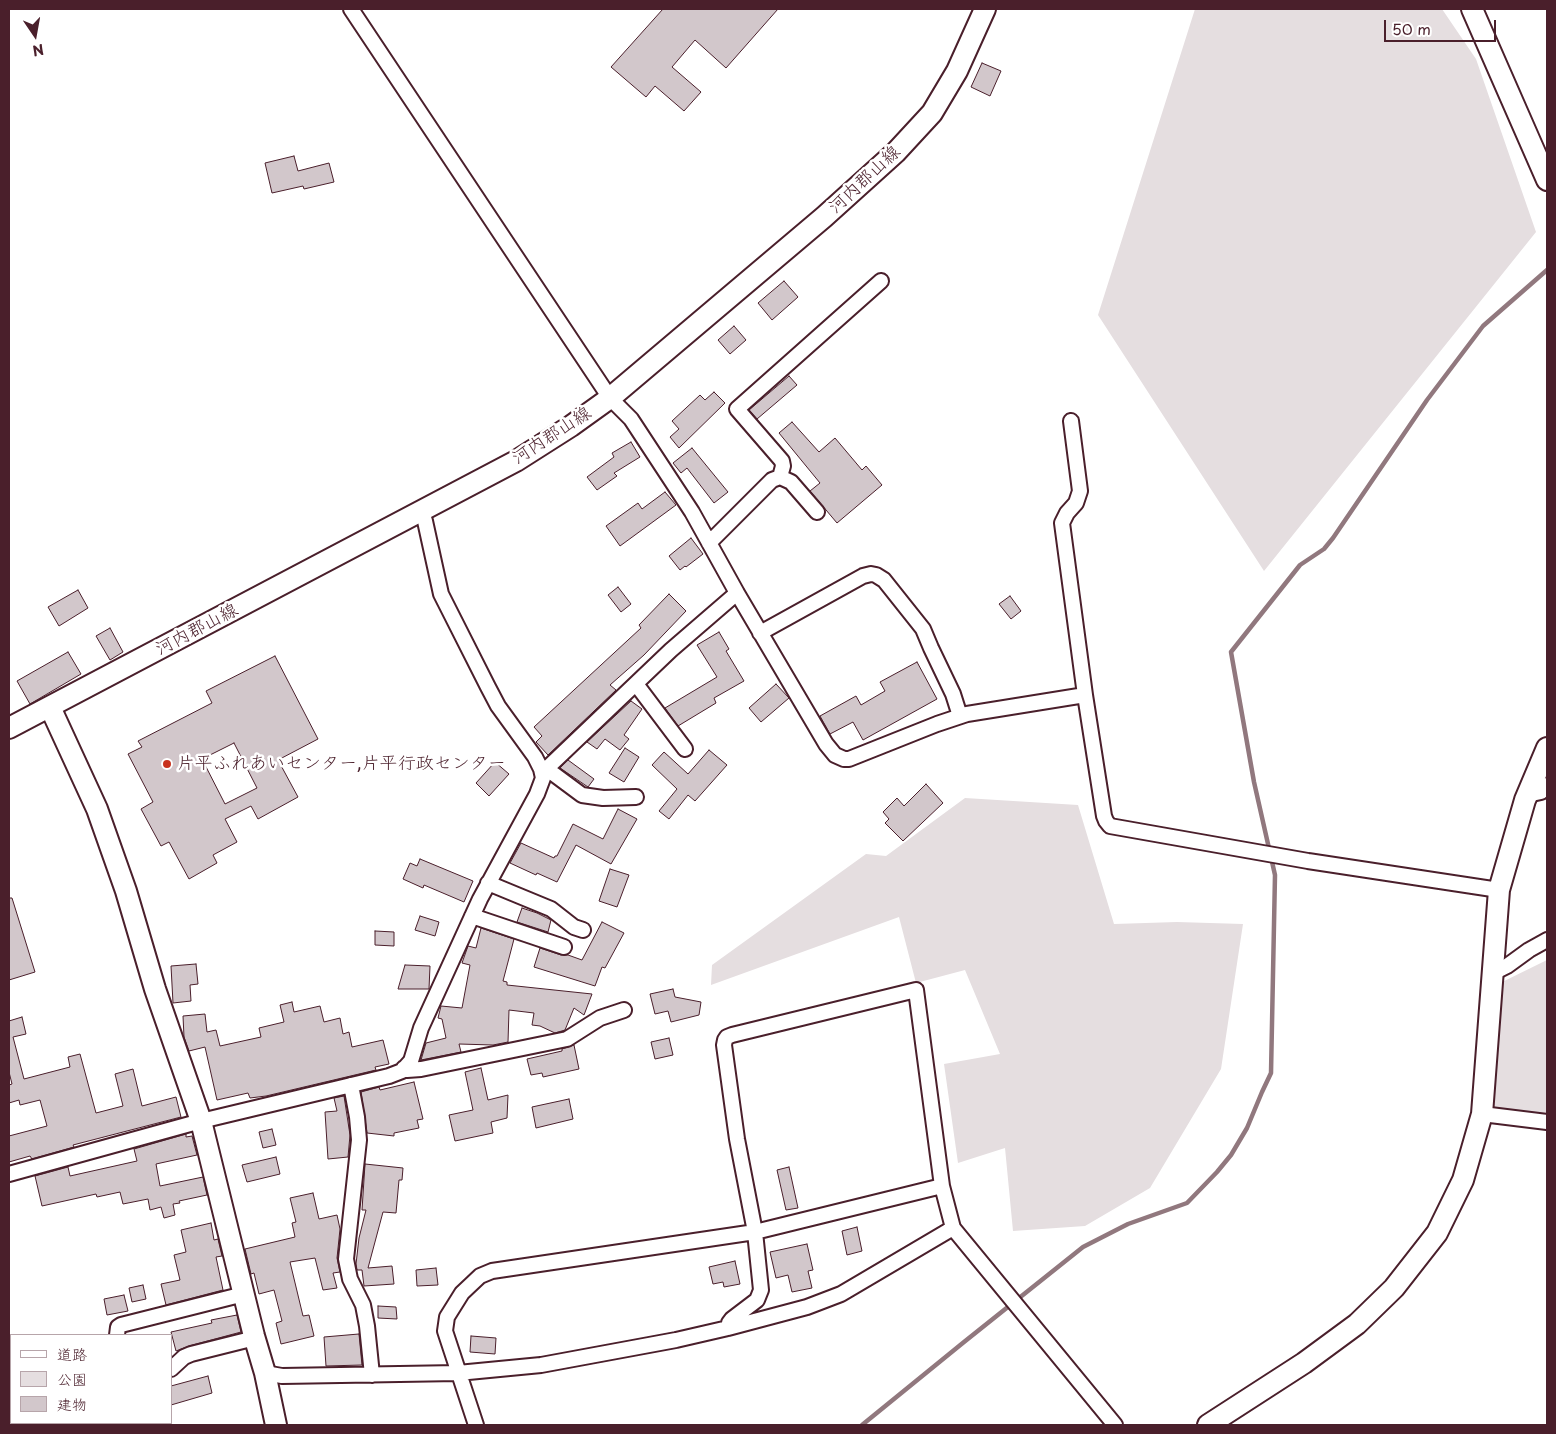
<!DOCTYPE html>
<html>
<head>
<meta charset="utf-8">
<style>
	body { margin:0 }
	#map { position:relative; width:1556px; height:1434px; overflow:hidden; background:#fff; font-family:"Playpen Sans","Klee One",sans-serif }
	canvas { display:block }
	.frame { position:absolute; inset:0; border:10px solid #4a1f2b; pointer-events:none }
	.legend { position:absolute; left:10px; top:1334px; width:162px; height:90px; box-sizing:border-box; background:#fff; border:1px solid #b7a5aa; margin:0; padding:6px 9px; list-style:none; font-size:15px; color:#4a1f2b }
	.legend li { display:flex; align-items:center; gap:10px; height:25px }
	.legend b { width:25px; border:1px solid #b7a5aa }
	.north { position:absolute; left:10px; top:10px; width:50px; height:50px; -webkit-text-stroke:4px #fff; paint-order:stroke; rotate:168deg; font-size:14px; font-weight:700; line-height:20px; text-align:center; color:#4a1f2b }
	.north::after { content:''; display:block; margin:auto; width:18px; height:22px; background:#4a1f2b; clip-path:polygon(50% 0,100% 100%,50% 72%,0 100%) }
	.scale { position:absolute; left:1384px; top:20px; width:112px; height:22px; box-sizing:border-box; border:2px solid #4a1f2b; border-top:0; padding-left:6px; font-size:15px; line-height:18px; white-space:nowrap; color:#4a1f2b; -webkit-text-stroke:4px #fff; paint-order:stroke }
</style>
</head>
<body>
<div id="map">
<canvas width="1556" height="1434"></canvas>
<div class="frame"></div>
<ul class="legend">
<li><b style="height:6px;background:#fff"></b>道路</li>
<li><b style="height:14px;background:#e5dee0"></b>公園</li>
<li><b style="height:14px;background:#d2c7cb"></b>建物</li>
</ul>
<div class="north">N</div>
<div class="scale">50 m</div>
</div>
<script>
const ctx = document.querySelector('canvas').getContext('2d');
ctx.lineJoin = 'round';
function paint(path, color) { ctx.fillStyle = color; ctx.fill(path, 'evenodd'); }
const poly = rows => new Path2D(rows.map(r => 'M' + r).join(''));
function trace(path, color, width, dash) { ctx.strokeStyle = color; ctx.lineWidth = width; ctx.lineCap = dash ? 'butt' : 'round'; ctx.setLineDash(dash || []); ctx.stroke(path); }
function drawText(font, color, halo, rows, align = 'center') {
  ctx.font = font + ' "Playpen Sans","Klee One",sans-serif'; ctx.lineWidth = 5; ctx.setLineDash([]); ctx.textBaseline = 'middle'; ctx.strokeStyle = halo; ctx.fillStyle = color; for (const [text, x, y, turn = 0] of rows) {
    ctx.save(); ctx.translate(x, y); ctx.rotate((+turn || 0) * Math.PI / 180); ctx.textAlign = isNaN(turn) ? turn : align; if (halo) ctx.strokeText(text, 0, 0); ctx.fillText(text, 0, 0); ctx.restore();
  }
}
const green = poly([
	[1195,9,1442,9,1476,59,1536,232,1264,571,1098,315],
	[965,798,1078,805,1114,924,1177,922,1243,924,1221,1069,1150,1188,1085,1226,1013,1231,1005,1148,958,1163,944,1064,1000,1054,965,970,916,983,899,917,711,985,712,965,866,854,886,856],
	[1547,960,1547,1115,1492,1109,1490,988]
]);
const stream = poly([
	[862,1425,964,1342,1083,1247,1128,1224,1187,1203,1217,1172,1231,1155,1247,1128,1262,1092,1271,1073,1275,875,1254,782,1231,652,1300,565,1324,549,1333,538,1427,400,1483,326,1547,270]
]);
const building = poly([
	[663,9,778,9,726,68,695,40,672,67,701,92,684,111,655,86,646,97,611,67,663,9],
	[982,63,1001,71,990,96,971,87,982,63],
	[294,156,298,171,329,163,334,182,304,189,303,186,272,193,265,163,294,156],
	[784,281,798,297,772,320,758,303,784,281],
	[734,326,746,340,730,354,718,340,734,326],
	[789,376,797,385,757,419,749,410,789,376],
	[714,392,725,403,679,448,670,437,679,429,672,421,700,395,705,400,714,392],
	[792,422,819,452,835,438,862,470,866,466,882,485,837,523,810,491,820,483,779,433,792,422],
	[631,442,640,457,614,473,617,476,597,490,587,477,614,457,612,453,631,442],
	[692,448,728,492,714,503,687,468,681,473,673,463,692,448],
	[665,492,676,505,620,546,606,526,638,503,642,509,665,492],
	[691,538,703,554,686,567,685,566,680,570,669,556,691,538],
	[618,587,631,604,621,612,608,595,618,587],
	[78,590,88,608,59,626,48,607,78,590],
	[669,594,686,611,644,655,610,685,616,690,548,755,536,742,542,736,534,727,641,628,639,625,669,594],
	[1010,596,1021,611,1011,619,999,604,1010,596],
	[110,628,123,652,110,660,96,636,110,628],
	[719,632,729,649,726,651,744,681,714,698,716,703,678,726,665,708,717,677,697,645,719,632],
	[68,652,81,674,30,704,17,681,68,652],
	[275,656,318,739,278,760,298,797,258,819,251,806,225,819,237,842,213,855,217,863,189,879,169,842,161,846,141,809,153,802,128,754,142,747,138,741,212,703,206,691,275,656],
	[234,743,257,788,225,804,202,759,234,743],
	[917,662,937,699,863,740,853,722,830,734,820,716,856,696,861,705,885,691,880,682,917,662],
	[776,684,789,698,761,722,749,708,776,684],
	[631,701,642,709,624,735,629,739,620,750,605,739,597,749,587,742,631,701],
	[625,748,639,757,624,782,609,773,625,748],
	[709,750,727,765,695,801,688,795,669,819,659,811,677,789,652,765,664,752,688,774,709,750],
	[568,760,594,779,588,787,560,768,568,760],
	[495,762,509,774,489,796,476,783,495,762],
	[926,784,943,803,903,841,885,823,889,819,883,812,897,798,904,806,926,784],
	[618,809,637,819,611,864,576,845,557,882,537,873,536,875,510,863,521,843,554,858,555,856,557,856,573,824,603,839,618,809],
	[420,859,473,881,464,902,424,885,423,888,403,879,410,863,417,866,420,859],
	[610,869,629,875,617,907,599,901,610,869],
	[9,898,12,898,35,972,9,980,9,898],
	[522,908,537,913,551,920,548,932,517,922,522,908],
	[420,916,439,922,435,936,415,930,420,916],
	[602,922,624,933,605,968,602,967,595,986,534,967,540,948,561,955,568,955,582,960,602,922],
	[481,928,514,939,503,981,507,982,507,985,592,994,584,1015,574,1008,565,1030,555,1033,540,1026,532,1025,534,1013,509,1010,508,1042,493,1045,459,1044,461,1052,421,1060,426,1043,446,1038,442,1019,438,1018,441,1006,462,1008,470,965,462,963,468,946,476,948,481,928],
	[375,931,394,932,394,946,375,945,375,931],
	[196,964,198,984,190,985,191,1001,173,1003,171,966,196,964],
	[405,965,430,966,429,989,398,989,405,965],
	[673,989,675,997,701,1002,699,1015,671,1022,668,1011,655,1014,650,994,673,989],
	[292,1002,294,1012,320,1006,324,1022,340,1018,343,1034,349,1032,352,1047,383,1040,389,1064,375,1067,376,1070,266,1096,250,1098,248,1093,217,1100,205,1047,189,1051,184,1037,183,1016,205,1014,207,1032,216,1030,220,1046,261,1037,259,1028,284,1022,280,1005,292,1002],
	[22,1017,26,1034,13,1037,24,1079,70,1067,68,1057,80,1054,96,1113,123,1106,115,1074,133,1069,142,1106,176,1097,181,1117,73,1145,74,1147,32,1159,30,1156,9,1162,9,1136,47,1126,40,1100,20,1105,19,1100,9,1103,9,1085,12,1084,9,1072,9,1021,22,1017],
	[669,1038,673,1055,655,1059,651,1042,669,1038],
	[574,1045,579,1069,543,1077,542,1073,531,1075,527,1059,562,1051,562,1049,574,1045],
	[481,1068,488,1100,508,1095,507,1118,491,1122,493,1133,455,1141,449,1115,473,1110,465,1072,481,1068],
	[414,1082,423,1119,417,1120,419,1128,394,1133,394,1136,367,1133,361,1092,379,1087,380,1090,414,1082],
	[344,1096,350,1135,348,1157,328,1159,325,1112,337,1111,334,1098,344,1096],
	[569,1099,573,1119,536,1128,532,1107,569,1099],
	[272,1129,276,1145,263,1148,259,1132,272,1129],
	[186,1134,186,1137,192,1136,197,1155,156,1164,160,1186,203,1177,207,1195,179,1201,180,1203,173,1204,175,1215,164,1218,161,1207,150,1210,148,1199,123,1204,120,1192,97,1197,96,1194,42,1206,35,1176,68,1167,70,1176,137,1161,134,1149,186,1134],
	[276,1157,280,1174,247,1182,242,1165,276,1157],
	[365,1164,403,1168,402,1180,399,1180,396,1213,383,1212,368,1268,392,1266,394,1284,364,1286,362,1270,357,1270,356,1264,359,1238,366,1210,362,1210,365,1164],
	[789,1167,798,1208,786,1210,777,1170,789,1167],
	[313,1193,319,1219,337,1215,340,1229,337,1258,340,1272,333,1273,337,1288,323,1290,315,1258,290,1262,303,1316,309,1315,314,1336,281,1344,276,1323,282,1321,274,1290,259,1294,254,1273,251,1274,245,1249,295,1237,292,1223,296,1222,290,1198,313,1193],
	[211,1223,214,1240,218,1239,222,1256,216,1257,223,1290,166,1305,161,1284,180,1280,174,1255,186,1252,181,1230,211,1223],
	[857,1227,862,1251,847,1255,842,1231,857,1227],
	[807,1244,813,1270,808,1271,812,1288,792,1292,788,1275,776,1278,770,1252,807,1244],
	[735,1261,740,1284,724,1287,723,1282,713,1284,709,1267,735,1261],
	[436,1268,438,1285,417,1286,416,1270,436,1268],
	[143,1285,146,1299,132,1302,129,1288,143,1285],
	[124,1295,128,1311,107,1315,104,1299,124,1295],
	[378,1306,396,1307,397,1319,378,1318,378,1306],
	[237,1315,241,1332,189,1346,176,1351,171,1332,212,1323,211,1320,237,1315],
	[359,1334,362,1365,326,1366,324,1337,359,1334],
	[471,1336,496,1338,495,1354,470,1352,471,1336],
	[208,1376,212,1393,171,1405,171,1386,208,1376]
]);
const street = poly([
	[351,9,610,398,631,419,692,512,737,593,826,744,835,755,844,759,849,759,937,724,967,714,1085,695,1104,816,1106,821,1110,826,1308,861,1499,890],
	[1071,421,1080,491,1076,503,1067,513,1062,523,1085,695],
	[780,477,783,466,782,461,737,409,881,281],
	[709,543,772,480,780,477,791,482,817,512],
	[760,633,863,576,871,574,876,575,884,580,923,629,931,648,953,694,960,716],
	[636,684,685,749],
	[547,769,582,795,603,798,636,797],
	[542,773,671,650,737,593],
	[1527,795,1541,792,1547,785],
	[488,883,551,909,574,927,583,930],
	[472,916,564,947],
	[1493,973,1507,966,1529,950,1547,940],
	[404,1068,407,1070,421,1069,567,1039,600,1018,624,1010],
	[351,1085,357,1117,359,1140,346,1259,350,1279,363,1305,367,1326,372,1375],
	[1482,1114,1547,1122],
	[9,1174,201,1121,389,1076,402,1071,411,1061,421,1028,480,899,537,794,543,778,541,769,535,757,498,706,488,687,441,594,425,521,422,512],
	[728,1328,729,1323,732,1319,757,1300,761,1290,755,1232,737,1139,724,1045,725,1040,727,1037,732,1035,916,990,942,1186,953,1228,1115,1425],
	[117,1335,118,1327,121,1325,244,1294],
	[171,1369,184,1357,191,1354,255,1338],
	[265,1373,282,1376,458,1373,541,1365,676,1340,728,1328,807,1307,841,1294,953,1228],
	[40,1425,49,1423],
	[476,1425,445,1331,447,1317,462,1293,480,1276,492,1271,755,1232,942,1186]
]);
const secondary = poly([
	[1472,9,1547,180],
	[50,707,97,809,126,891,155,989,201,1121,254,1336,265,1373,276,1425],
	[9,728,516,461,571,426,610,398,824,217,896,152,932,113,957,71,985,9],
	[1208,1425,1304,1363,1357,1324,1394,1288,1437,1233,1463,1180,1482,1114,1499,890,1525,800,1547,748]
]);
const markers = [
	[167,764,5,"#c8321e"]
];
const streetNames = [
	["河内郡山線",865,180,-43],
	["河内郡山線",552,436,-33],
	["河内郡山線",197,630,-28]
];
const poiNames = [
	["片平ふれあいセンター,片平行政センター",177,764]
];
paint(green, '#e5dee0');
trace(stream, '#91787e', 4.5);
paint(building, '#d2c7cb');
trace(building, '#4a1f2b', 1);
trace(street, '#4a1f2b', 18);
trace(secondary, '#4a1f2b', 24);
trace(street, '#fff', 14);
trace(secondary, '#fff', 20);
for (const [x, y, r, color] of markers) { const dot = new Path2D(); dot.arc(x, y, r, 0, 2 * Math.PI); ctx.fillStyle = color; ctx.fill(dot); trace(dot, '#fff', 2); }
drawText('18px', '#4a1f2b', '#fff', streetNames);
drawText('18px', '#4a1f2b', '#fff', poiNames, 'left');
</script>
</body>
</html>
